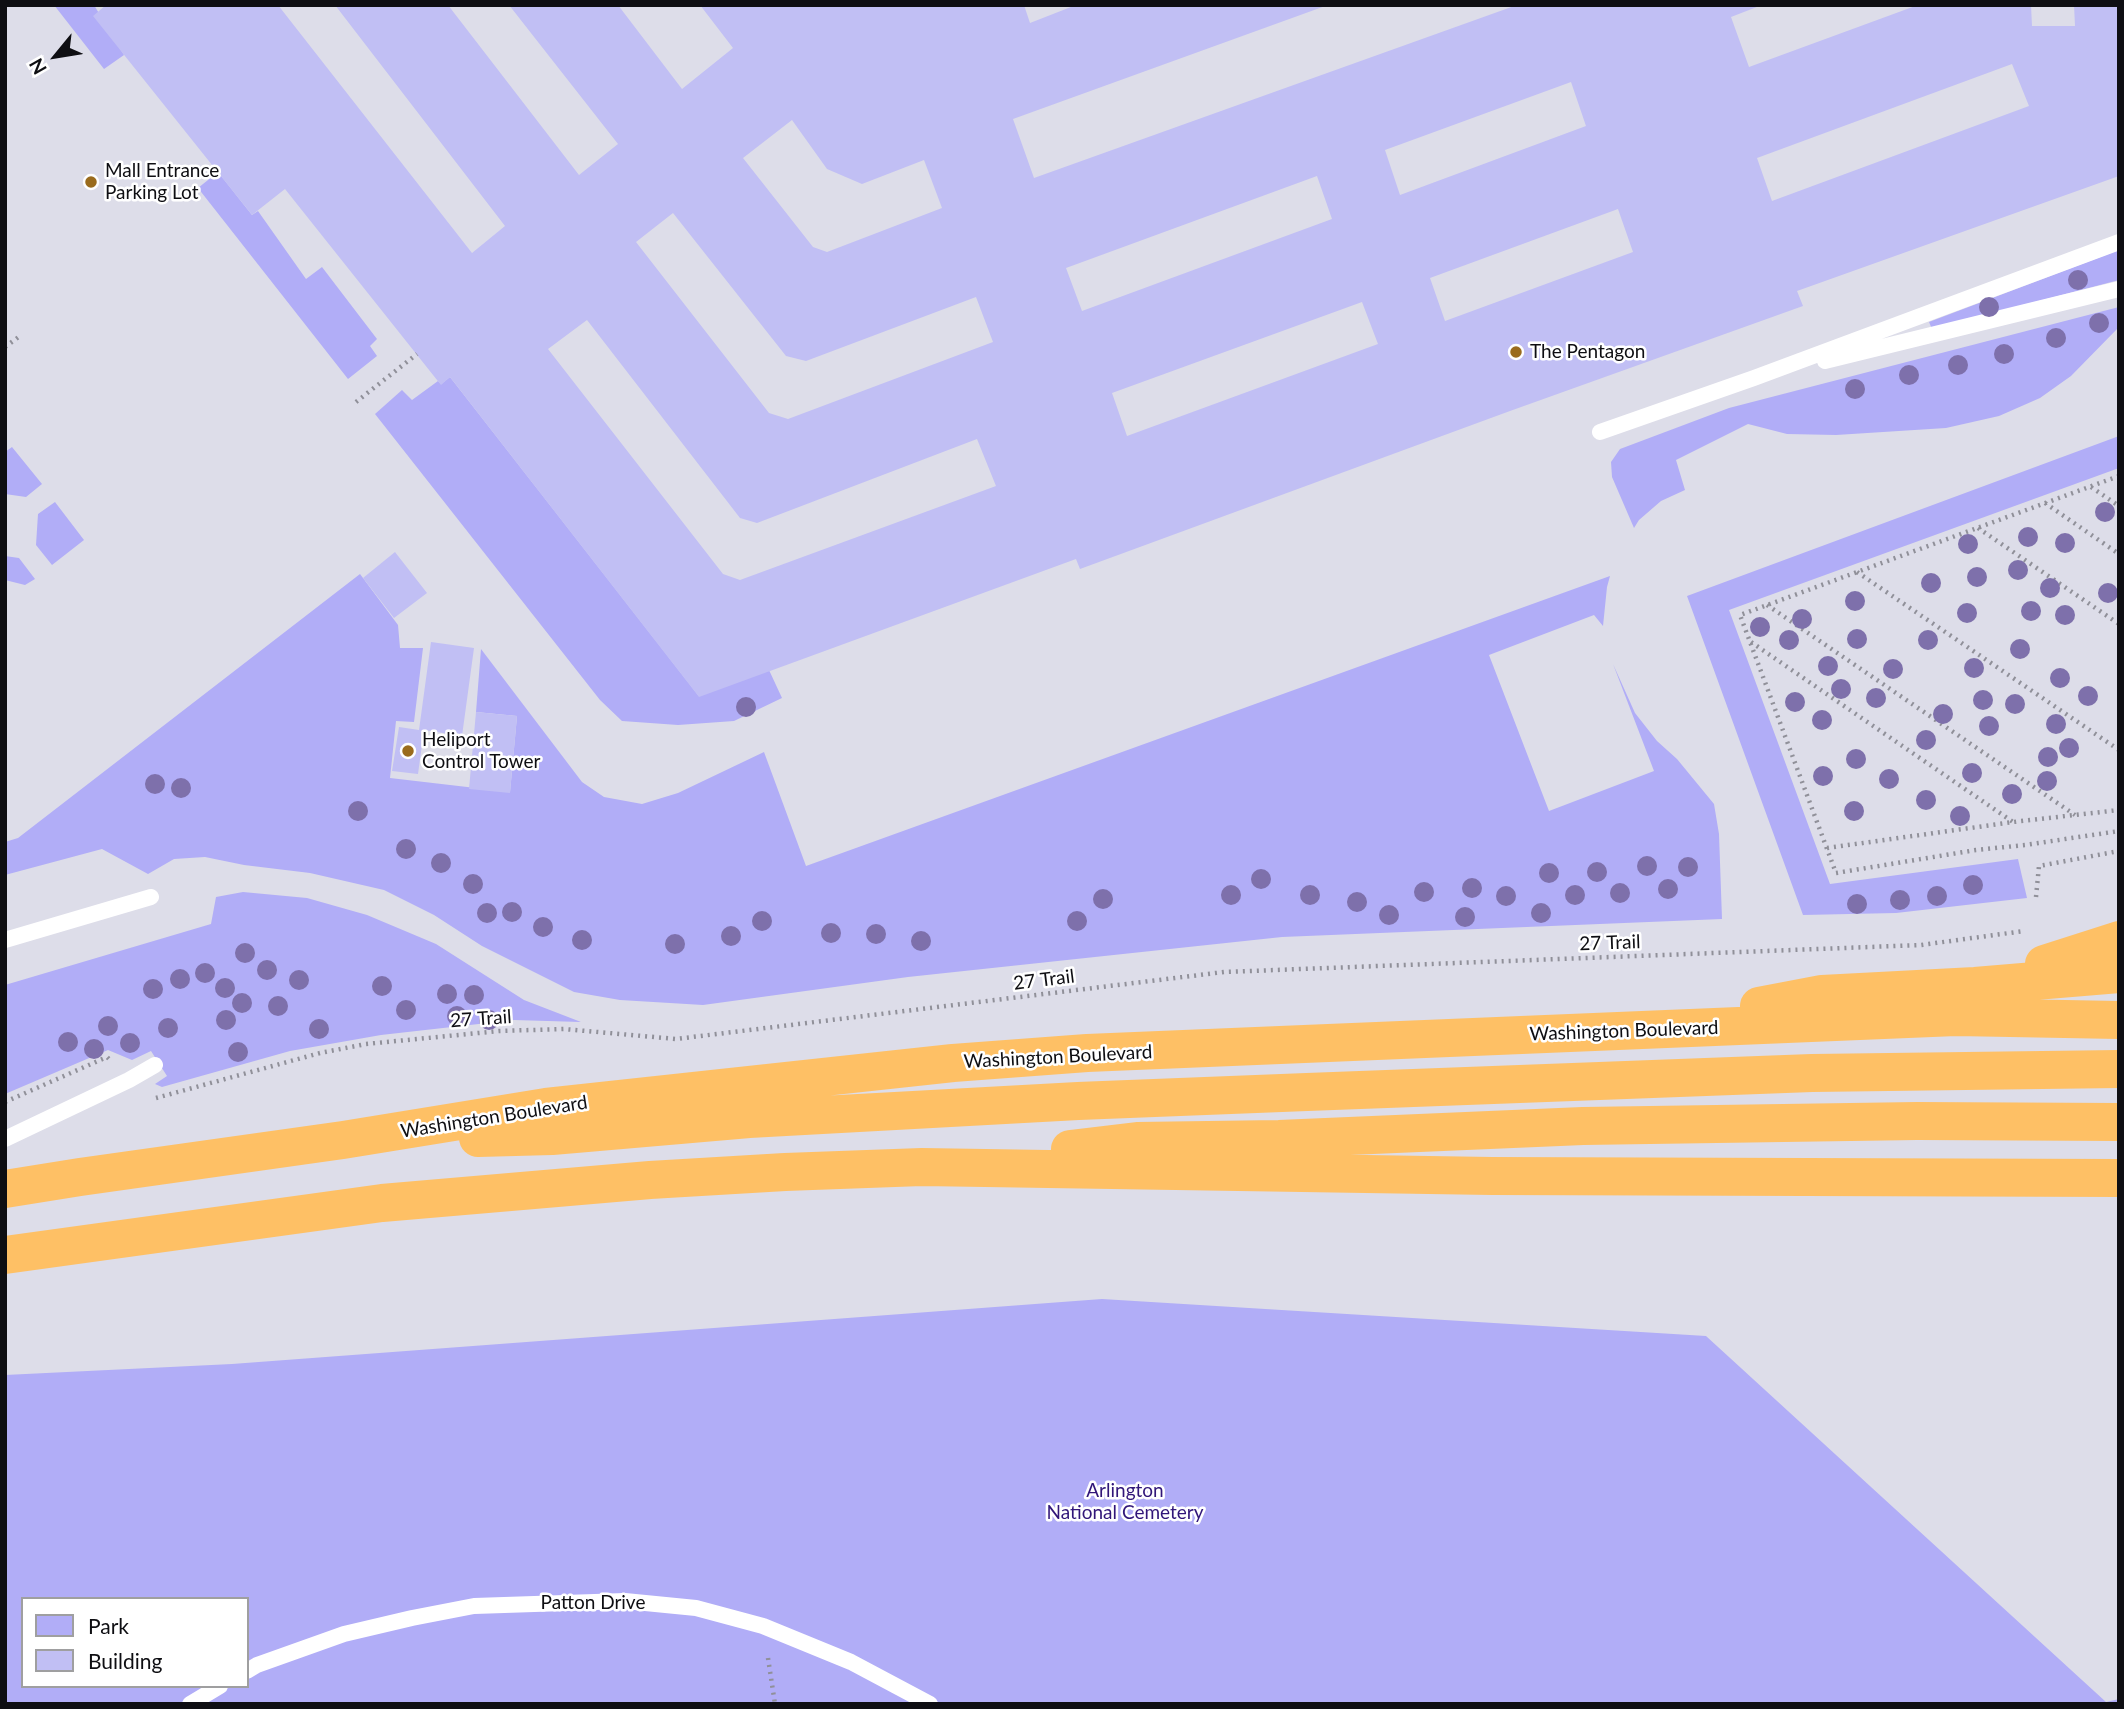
<!DOCTYPE html>
<html>
<head>
<meta charset="utf-8">
<style>
	body { margin:0 }
	#map { position:relative; width:2124px; height:1709px; overflow:hidden; background:#dddde9; font-family:Lato,sans-serif }
	canvas { display:block }
	.frame { position:absolute; inset:0; border:7px solid #0e0e12; pointer-events:none }
	.legend { position:absolute; left:21px; top:1597px; width:228px; height:91px; box-sizing:border-box; background:#fff; border:2px solid #9f9fa0; margin:0; padding:9px 12px; list-style:none; font-size:21px; color:#0e0e12 }
	.legend li { display:flex; align-items:center; gap:14px; height:35px }
	.legend b { width:35px; border:2px solid #9f9fa0 }
	.north { position:absolute; left:21px; top:21px; width:70px; height:70px; -webkit-text-stroke:5px #fff; paint-order:stroke; rotate:240deg; font-size:19px; font-weight:700; line-height:28px; text-align:center; color:#0e0e12 }
	.north::after { content:''; display:block; margin:auto; width:24px; height:32px; background:#0e0e12; clip-path:polygon(50% 0,100% 100%,50% 72%,0 100%) }
</style>
</head>
<body>
<div id="map">
<canvas width="2124" height="1709"></canvas>
<div class="frame"></div>
<ul class="legend">
<li><b style="height:19px;background:#b1adf7"></b>Park</li>
<li><b style="height:19px;background:#c1bff4"></b>Building</li>
</ul>
<div class="north">N</div>
</div>
<script>
const ctx = document.querySelector('canvas').getContext('2d');
ctx.lineJoin = 'round';
function paint(path, color) { ctx.fillStyle = color; ctx.fill(path, 'evenodd'); }
const poly = rows => new Path2D(rows.map(r => 'M' + r).join(''));
function trace(path, color, width, dash) { ctx.strokeStyle = color; ctx.lineWidth = width; ctx.lineCap = dash ? 'butt' : 'round'; ctx.setLineDash(dash || []); ctx.stroke(path); }
function drawText(font, color, halo, rows, align = 'center') {
  ctx.font = font + ' Lato,sans-serif'; ctx.lineWidth = 5; ctx.setLineDash([]); ctx.textBaseline = 'middle'; ctx.strokeStyle = halo; ctx.fillStyle = color; for (const [text, x, y, turn = 0] of rows) {
    ctx.save(); ctx.translate(x, y); ctx.rotate((+turn || 0) * Math.PI / 180); ctx.textAlign = isNaN(turn) ? turn : align; if (halo) ctx.strokeText(text, 0, 0); ctx.fillText(text, 0, 0); ctx.restore();
  }
}
const green = poly([
	[54,5,94,5,124,55,104,69],
	[218,172,252,215,258,211,306,279,322,267,377,339,370,346,377,356,348,379,198,188],
	[2119,250,2119,280,1932,329,1929,322],
	[2119,307,2119,327,2071,376,2040,398,1999,416,1946,428,1836,435,1787,434,1748,424,1676,460,1685,490,1661,501,1639,520,1634,528,1612,477,1611,462,1620,449,1729,408],
	[450,377,699,696,769,670,782,698,734,721,678,725,622,721,600,700,375,414,402,390,412,400,438,381,441,384],
	[2119,436,2119,468,1729,610,1830,884,2018,859,2027,898,1896,913,1803,915,1687,596],
	[12,447,42,484,26,497,5,494,5,452],
	[55,502,84,540,52,565,36,545,38,514],
	[5,556,19,558,35,579,25,585,5,580],
	[360,574,398,625,400,648,423,648,414,722,396,721,390,778,510,792,517,716,476,712,481,649,582,782,604,797,642,804,678,793,764,752,806,866,1610,576,1607,587,1603,626,1594,615,1489,655,1549,811,1654,771,1613,664,1635,713,1657,741,1677,759,1714,804,1719,834,1722,919,1282,937,908,977,703,1005,620,1000,574,992,482,946,434,915,384,890,310,873,244,865,205,857,174,859,148,874,102,849,5,875,5,842,18,838],
	[243,892,307,898,367,915,436,944,524,1000,581,1022,514,1020,381,1035,290,1051,162,1087,155,1084,167,1076,151,1051,132,1060,108,1050,5,1094,5,985,211,924,216,897],
	[1102,1299,1706,1336,2106,1702,2119,1699,2119,1704,5,1704,5,1375,232,1364],
	[23,1599,247,1599,247,1686,23,1686]
]);
const building = poly([
	[106,5,278,5,472,253,505,226,335,5,448,5,579,175,618,144,509,5,618,5,682,89,733,48,700,5,1024,5,1030,23,1076,5,1328,5,1013,119,1034,178,1517,5,1762,5,1731,17,1749,67,1918,5,2031,5,2032,26,2075,26,2074,5,2119,5,2119,176,1797,291,1803,306,1510,411,1080,569,1076,559,699,697,450,377,441,385,285,189,252,215,93,16],
	[2012,64,2029,106,1772,201,1757,158],
	[1571,82,1586,126,1400,195,1385,150],
	[792,120,827,169,862,184,924,160,942,208,827,252,813,247,743,158],
	[1317,176,1332,219,1082,311,1066,268],
	[1618,209,1633,252,1445,321,1430,278],
	[673,213,786,356,806,361,976,297,993,342,788,419,769,413,636,242],
	[1362,302,1378,344,1127,436,1112,393],
	[587,320,740,518,757,523,977,439,996,486,740,580,723,574,548,349],
	[395,552,427,593,394,618,363,578],
	[431,642,474,648,462,736,424,730,418,774,392,771,399,727,419,730],
	[476,712,517,716,510,793,469,789]
]);
const path = poly([
	[5,347,20,336],
	[356,402,417,354],
	[2119,476,1740,615,1836,873,1976,850,2025,845,2119,831],
	[2091,487,2119,506],
	[2045,503,2119,554],
	[1978,528,2119,624],
	[1857,572,2119,750],
	[1767,605,2075,815],
	[1751,642,2013,822],
	[1827,848,2013,822,2119,810],
	[2036,897,2039,866,2119,851],
	[156,1098,320,1053,366,1044,499,1031,564,1029,676,1039,1224,972,1921,945,2024,931],
	[5,1102,107,1057,110,1060],
	[768,1658,775,1704]
]);
const lane = poly([
	[1825,361,2119,289],
	[1600,432,1754,378,2119,242],
	[5,940,151,897],
	[5,1139,129,1080,155,1065],
	[247,1671,257,1665,344,1634,412,1618,474,1606,625,1601,696,1608,763,1626,851,1662,930,1704],
	[190,1704,220,1686]
]);
const highway = poly([
	[2044,964,2119,940],
	[1759,1006,1822,994,1975,986,2119,974],
	[478,1138,552,1136,749,1119,1078,1101,1307,1092,1812,1073,2119,1069],
	[1070,1149,1137,1141,1279,1139,1583,1126,1917,1121,2119,1122],
	[5,1189,80,1177,343,1140,546,1107,953,1063,1087,1053,1956,1017,2119,1020],
	[5,1255,382,1203,650,1180,785,1172,922,1167,1492,1176,2119,1178]
]);
const trees = [
	[2078,280],
	[1989,307],
	[2099,323],
	[2056,338],
	[2004,354],
	[1958,365],
	[1909,375],
	[1855,389],
	[2105,512],
	[2028,537],
	[2065,543],
	[1968,544],
	[2018,570],
	[1977,577],
	[1931,583],
	[2050,588],
	[2108,593],
	[1855,601],
	[2031,611],
	[1967,613],
	[2065,615],
	[1802,619],
	[1760,627],
	[1857,639],
	[1789,640],
	[1928,640],
	[2020,649],
	[1828,666],
	[1974,668],
	[1893,669],
	[2060,678],
	[1841,689],
	[2088,696],
	[1876,698],
	[1983,700],
	[1795,702],
	[2015,704],
	[746,707],
	[1943,714],
	[1822,720],
	[2056,724],
	[1989,726],
	[1926,740],
	[2069,748],
	[2048,757],
	[1856,759],
	[1972,773],
	[1823,776],
	[1889,779],
	[2047,781],
	[155,784],
	[181,788],
	[2012,794],
	[1926,800],
	[358,811],
	[1854,811],
	[1960,816],
	[406,849],
	[441,863],
	[1647,866],
	[1688,867],
	[1597,872],
	[1549,873],
	[1261,879],
	[473,884],
	[1973,885],
	[1472,888],
	[1668,889],
	[1424,892],
	[1620,893],
	[1231,895],
	[1310,895],
	[1575,895],
	[1506,896],
	[1937,896],
	[1103,899],
	[1900,900],
	[1357,902],
	[1857,904],
	[512,912],
	[487,913],
	[1541,913],
	[1389,915],
	[1465,917],
	[762,921],
	[1077,921],
	[543,927],
	[831,933],
	[876,934],
	[731,936],
	[582,940],
	[921,941],
	[675,944],
	[245,953],
	[267,970],
	[205,973],
	[180,979],
	[299,980],
	[382,986],
	[225,988],
	[153,989],
	[447,994],
	[474,995],
	[242,1003],
	[278,1006],
	[406,1010],
	[457,1016],
	[226,1020],
	[489,1020],
	[108,1026],
	[168,1028],
	[319,1029],
	[68,1042],
	[130,1043],
	[94,1049],
	[238,1052]
];
const markers = [
	[91,182,7,"#9a6b1d"],
	[1516,352,7,"#9a6b1d"],
	[408,751,7,"#9a6b1d"]
];
const poiNames = [
	["Mall Entrance",105,171],
	["Parking Lot",105,193],
	["The Pentagon",1530,352],
	["Heliport",422,740],
	["Control Tower",422,762]
];
const streetNames = [
	["27 Trail",1610,943,-2],
	["27 Trail",1044,980,-7],
	["27 Trail",481,1019,-4],
	["Washington Boulevard",1624,1031,-2],
	["Washington Boulevard",1058,1057,-3],
	["Washington Boulevard",494,1117,-9],
	["Patton Drive",593,1603]
];
const parkNames = [
	["Arlington",1125,1491],
	["National Cemetery",1125,1513]
];
paint(green, '#b1adf7');
paint(building, '#c1bff4');
trace(path, '#909099', 4.5, [2, 5]);
trace(lane, '#fff', 16);
trace(highway, '#fec065', 38);
ctx.fillStyle = '#7e70ab';
for (const [x, y] of trees) { ctx.beginPath(); ctx.arc(x, y, 10, 0, 2 * Math.PI); ctx.fill(); }
for (const [x, y, r, color] of markers) { const dot = new Path2D(); dot.arc(x, y, r, 0, 2 * Math.PI); ctx.fillStyle = color; ctx.fill(dot); trace(dot, '#fff', 2.5); }
drawText('19px', '#0e0e12', '#fff', poiNames, 'left');
drawText('19px', '#0e0e12', '#fff', streetNames);
drawText('19px', '#311679', '#fff', parkNames);
</script>
</body>
</html>
